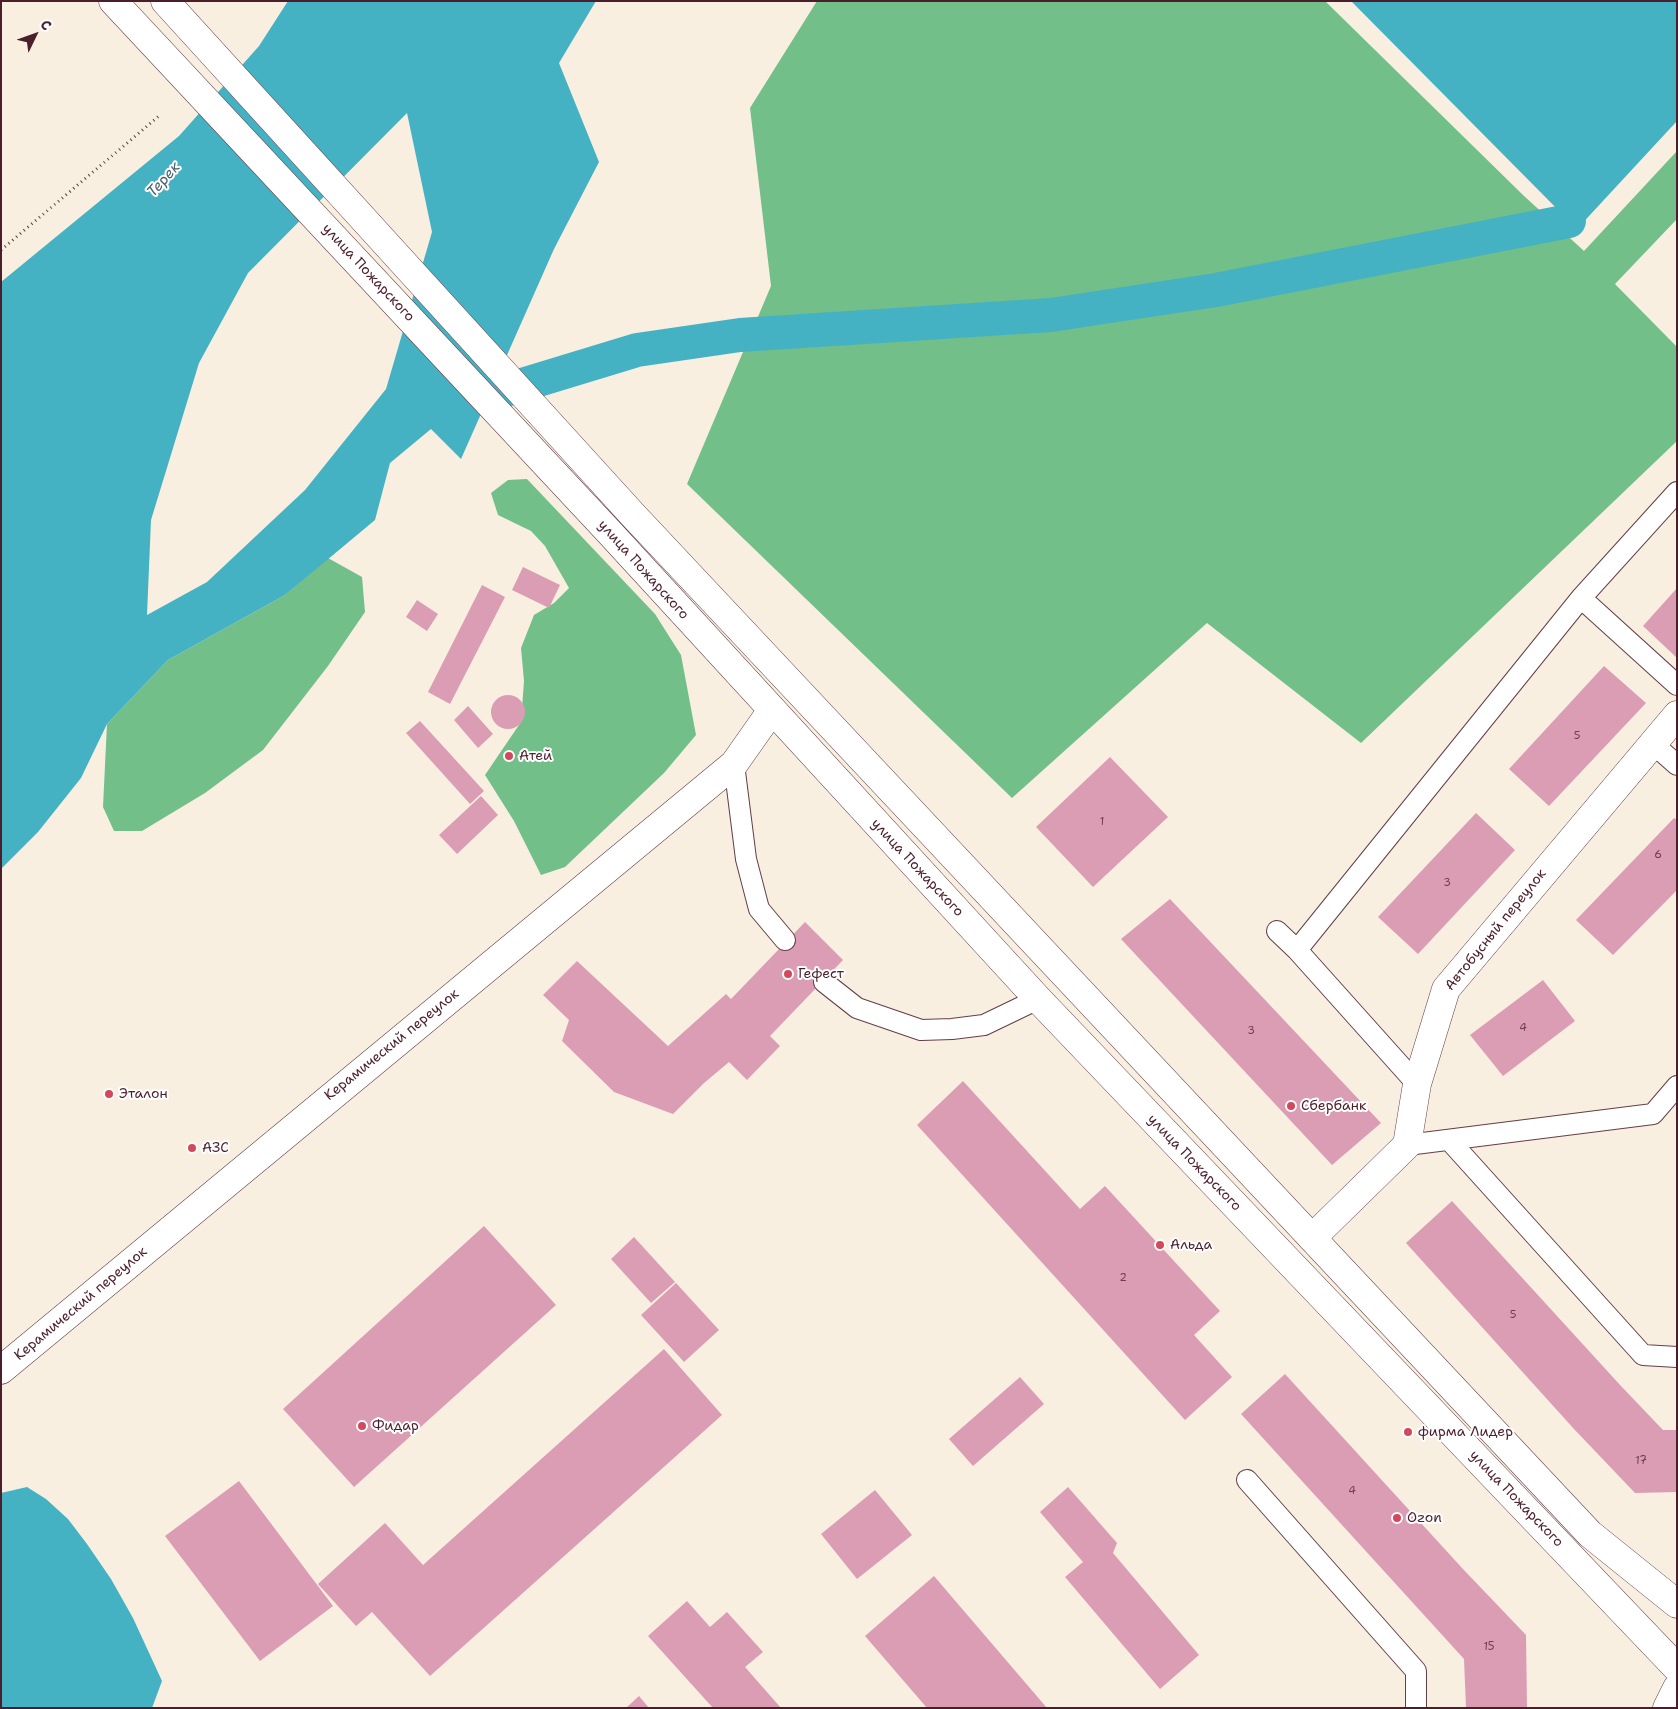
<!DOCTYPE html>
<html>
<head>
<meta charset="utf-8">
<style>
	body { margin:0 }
	#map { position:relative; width:1678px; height:1709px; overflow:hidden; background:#f8efe0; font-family:"Shantell Sans",sans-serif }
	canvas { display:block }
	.frame { position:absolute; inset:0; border:2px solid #4a1f2b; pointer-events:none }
	.north { position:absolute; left:10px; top:10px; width:50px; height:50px; -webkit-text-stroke:4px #fff; paint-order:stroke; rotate:48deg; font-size:14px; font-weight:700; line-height:20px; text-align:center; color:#4a1f2b }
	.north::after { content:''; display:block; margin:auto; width:18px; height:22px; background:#4a1f2b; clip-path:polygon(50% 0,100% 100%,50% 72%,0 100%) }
</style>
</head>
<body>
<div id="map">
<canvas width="1678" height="1709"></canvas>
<div class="frame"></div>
<div class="north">С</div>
</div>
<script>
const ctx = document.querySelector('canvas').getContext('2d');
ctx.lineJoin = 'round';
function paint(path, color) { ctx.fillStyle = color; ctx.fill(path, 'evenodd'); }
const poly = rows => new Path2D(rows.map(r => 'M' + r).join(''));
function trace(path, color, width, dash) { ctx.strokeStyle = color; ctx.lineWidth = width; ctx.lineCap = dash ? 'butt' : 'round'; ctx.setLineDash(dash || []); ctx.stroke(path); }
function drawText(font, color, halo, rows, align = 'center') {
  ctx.font = font + ' "Shantell Sans",sans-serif'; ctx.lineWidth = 4; ctx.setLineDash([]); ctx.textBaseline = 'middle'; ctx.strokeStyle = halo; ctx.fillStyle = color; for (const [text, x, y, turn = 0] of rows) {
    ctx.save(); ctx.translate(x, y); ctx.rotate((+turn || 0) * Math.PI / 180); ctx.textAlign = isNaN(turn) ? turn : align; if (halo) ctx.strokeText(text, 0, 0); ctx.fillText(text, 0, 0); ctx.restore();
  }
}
const forest = poly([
	[817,1,1325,1,1523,195,1584,251,1677,151,1677,219,1615,284,1677,347,1677,441,1361,743,1207,623,1012,798,687,484,771,286,750,108],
	[527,479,655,614,681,655,696,735,664,773,565,867,541,875,514,821,485,775,521,722,524,681,521,648,534,615,554,603,569,588,545,546,531,531,498,515,491,493,508,480],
	[328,558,362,577,365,612,328,666,263,750,205,793,142,831,114,831,103,807,107,724,168,660,285,595]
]);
const water = poly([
	[288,1,596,1,559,63,599,162,554,249,461,459,431,429,390,463,375,520,285,595,168,660,107,724,81,778,38,832,1,869,1,282,179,136,259,46],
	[407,113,432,232,386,389,305,490,207,582,147,615,151,520,199,363,248,273],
	[1351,1,1677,1,1677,121,1577,229],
	[27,1487,46,1499,68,1519,87,1544,111,1579,133,1618,162,1681,152,1708,1,1708,1,1493]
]);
const canal = poly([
	[453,406,637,350,740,335,1051,315,1216,290,1569,221]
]);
const building = poly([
	[523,567,560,585,549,608,512,590],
	[482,585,505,597,450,704,428,692],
	[1677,588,1677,658,1643,626],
	[417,600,438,614,427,631,406,617],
	[1604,666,1646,703,1549,806,1509,769],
	'491 712a17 17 0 1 1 34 0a17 17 0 1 1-34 0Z',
	[468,706,493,734,478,748,454,720],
	[420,721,484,791,470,804,406,733],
	[1110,757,1168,817,1093,887,1036,827],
	[481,796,498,815,457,854,439,835],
	[1476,813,1515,850,1418,954,1378,917],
	[1674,818,1677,820,1677,890,1613,955,1576,920],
	[1170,899,1381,1123,1332,1165,1121,939],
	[805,922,843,960,770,1036,780,1046,747,1080,729,1062,704,1083,673,1114,614,1092,562,1041,569,1020,543,995,577,961,668,1046,726,994,731,999],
	[1543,980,1575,1021,1503,1076,1470,1035],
	[963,1081,1080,1209,1105,1186,1220,1311,1194,1335,1232,1377,1185,1420,917,1125],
	[1452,1201,1621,1386,1663,1430,1677,1430,1677,1492,1635,1493,1574,1429,1406,1243],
	[484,1226,556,1305,354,1487,283,1409],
	[634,1237,675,1282,651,1303,611,1259],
	[676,1283,719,1330,684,1362,641,1315],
	[664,1349,722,1415,430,1676,372,1612,356,1626,318,1584,385,1523,423,1565],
	[1285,1374,1462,1568,1526,1635,1527,1708,1466,1708,1464,1659,1241,1414],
	[1020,1377,1044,1404,973,1466,949,1439],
	[239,1481,333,1606,260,1661,165,1536],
	[1068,1487,1117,1543,1113,1553,1199,1655,1160,1689,1065,1577,1083,1562,1040,1512],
	[875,1490,912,1535,857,1579,821,1534],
	[934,1576,1047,1708,927,1708,865,1636],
	[687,1601,710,1627,727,1612,763,1652,745,1667,781,1708,713,1708,648,1636],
	[639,1696,649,1708,626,1708]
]);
const path = poly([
	[1,250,159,116]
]);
const service = poly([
	[1581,598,1677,685],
	[1652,743,1677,765],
	[734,764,746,859,759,909,785,940],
	[1277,931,1297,950],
	[824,982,857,1008,921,1030,952,1029,984,1025,1038,999],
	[1417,1084,1297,950,1581,598,1677,492],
	[1449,1140,1643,1355,1677,1357],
	[1407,1145,1653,1114,1677,1086],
	[1247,1480,1416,1671,1416,1708]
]);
const minor = poly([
	[1312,1238,1407,1145,1417,1084,1446,989,1677,715],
	[1,1370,734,764,772,710]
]);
const primary = poly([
	[113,1,611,534,1038,999,1677,1668],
	[165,1,632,514,1590,1534,1677,1604],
	[1667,1708,1677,1688]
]);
const markers = [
	[509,756,5,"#d1495b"],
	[788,974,5,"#d1495b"],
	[109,1094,5,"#d1495b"],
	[1291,1106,5,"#d1495b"],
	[192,1148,5,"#d1495b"],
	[1160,1245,5,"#d1495b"],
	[362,1426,5,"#d1495b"],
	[1408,1432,5,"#d1495b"],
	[1397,1518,5,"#d1495b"]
];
const numberNames = [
	["5",1577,736],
	["1",1102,822],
	["6",1658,855],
	["3",1447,883],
	["4",1523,1028],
	["3",1251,1031],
	["2",1123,1278],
	["5",1513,1315],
	["17",1641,1461],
	["4",1352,1491],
	["15",1489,1647]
];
const streetNames = [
	["улица Пожарского",368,273,47],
	["улица Пожарского",643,570,48],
	["улица Пожарского",917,868,47],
	["Автобусный переулок",1496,930,-51],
	["Керамический переулок",392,1045,-39],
	["улица Пожарского",1194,1163,46],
	["Керамический переулок",81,1304,-40],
	["улица Пожарского",1516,1499,46]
];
const poiNames = [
	["Атей",519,756],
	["Гефест",798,974],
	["Эталон",119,1094],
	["Сбербанк",1301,1106],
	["АЗС",202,1148],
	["Альда",1170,1245],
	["Фидар",372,1426],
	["фирма Лидер",1418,1432],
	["Ozon",1407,1518]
];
const waterNames = [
	["Терек",164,180,-48]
];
paint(forest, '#72bf89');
paint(water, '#45b2c3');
trace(canal, '#45b2c3', 34);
paint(building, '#db9db4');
trace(service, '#643e46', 22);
trace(minor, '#643e46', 29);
trace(primary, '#643e46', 29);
trace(path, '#643e46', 3, [1, 4]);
trace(service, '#fff', 20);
trace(minor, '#fff', 28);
trace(primary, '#fff', 28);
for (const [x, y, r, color] of markers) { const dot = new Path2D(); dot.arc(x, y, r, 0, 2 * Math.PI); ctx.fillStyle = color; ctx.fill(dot); trace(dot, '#fff', 2); }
drawText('11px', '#6e3e4d', null, numberNames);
drawText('14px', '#4a1f2b', '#fff', streetNames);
drawText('14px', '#4a1f2b', '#fff', poiNames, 'left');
drawText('italic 15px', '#48616f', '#fff', waterNames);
</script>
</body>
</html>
